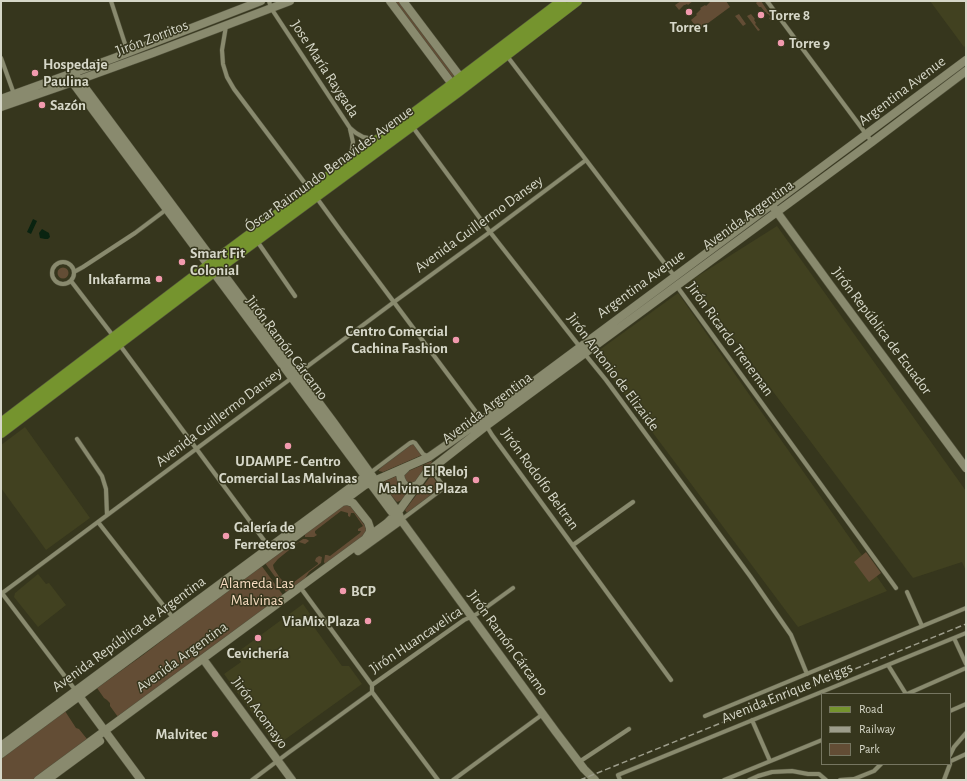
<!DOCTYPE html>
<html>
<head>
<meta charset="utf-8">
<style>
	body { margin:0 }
	#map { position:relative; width:967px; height:781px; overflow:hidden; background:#36361d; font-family:"Alegreya Sans",sans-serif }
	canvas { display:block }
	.frame { position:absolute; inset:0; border:2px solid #d6d7c8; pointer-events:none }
	.legend { position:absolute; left:821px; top:693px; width:130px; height:72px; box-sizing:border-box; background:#36361d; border:1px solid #767661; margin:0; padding:5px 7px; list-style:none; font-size:12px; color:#d6d7c8 }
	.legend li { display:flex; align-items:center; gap:8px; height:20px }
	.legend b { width:20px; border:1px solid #767661 }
</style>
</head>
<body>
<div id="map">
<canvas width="967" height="781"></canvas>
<div class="frame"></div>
<ul class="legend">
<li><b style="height:5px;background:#75942e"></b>Road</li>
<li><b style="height:5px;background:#9d9d8b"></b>Railway</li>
<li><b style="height:11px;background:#634d35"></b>Park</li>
</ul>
</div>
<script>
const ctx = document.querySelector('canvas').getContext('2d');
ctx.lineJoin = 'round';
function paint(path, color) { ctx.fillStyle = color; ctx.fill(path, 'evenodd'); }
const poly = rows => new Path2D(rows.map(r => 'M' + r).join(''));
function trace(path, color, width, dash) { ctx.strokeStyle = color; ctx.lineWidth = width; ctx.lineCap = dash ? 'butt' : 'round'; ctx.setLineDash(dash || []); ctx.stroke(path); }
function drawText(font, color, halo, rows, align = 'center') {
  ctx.font = font + ' "Alegreya Sans",sans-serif'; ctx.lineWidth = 3; ctx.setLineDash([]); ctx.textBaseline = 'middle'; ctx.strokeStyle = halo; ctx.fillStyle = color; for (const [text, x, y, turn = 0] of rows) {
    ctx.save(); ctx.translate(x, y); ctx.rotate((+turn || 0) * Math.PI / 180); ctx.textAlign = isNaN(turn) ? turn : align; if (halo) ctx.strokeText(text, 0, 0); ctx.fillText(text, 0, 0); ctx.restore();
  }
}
const built = poly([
	[930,1,966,1,966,45,964,47],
	[777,226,966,491,966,571,962,562,913,578,690,281],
	[678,293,887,591,798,627,594,354],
	[25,427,90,518,46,550,1,488,1,445],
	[38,574,46,584,49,583,66,605,38,627,14,597,15,593],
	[303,604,315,621,314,627,342,666,349,666,362,684,276,746,224,674,241,662,235,654]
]);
const green = poly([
	[394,1,399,1,456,76,453,78],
	[681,1,693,1,688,5,687,4,685,5,684,5,679,10,675,5],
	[711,1,712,2,713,1,726,1,730,7,696,32,696,30,697,28,691,20,697,15,696,14,701,9,700,8,705,5,706,6],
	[756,1,761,1,773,19,771,21,769,18,771,17,768,14,767,14,766,12,765,12,761,7,759,7,756,3,757,2],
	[739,14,746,24,743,26,735,16],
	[751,14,755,19,754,20,756,23,755,24,760,30,758,31,747,16],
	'57.5 273a5.5 5.5 0 1 1 11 0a5.5 5.5 0 1 1-11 0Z',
	[413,443,422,455,383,472,379,471,379,470,385,463],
	[432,461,431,464,421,473,404,498,400,501,397,502,396,501,384,486,384,484,385,481],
	[430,477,433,477,439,486,439,489,407,513,405,510],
	[346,505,351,507,365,526,366,529,366,533,364,535,325,564,324,562,325,555,327,555,330,556,360,533,361,531,358,531,358,529,363,526,354,513,351,513,350,517,348,516,348,513,341,511,315,531,315,533,317,535,314,537,305,537,305,533,342,506],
	[303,539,306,539,308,540,309,541,305,544,299,542,278,559,273,565,274,569,280,578,283,581,289,582,290,580,294,582,318,564,318,563,315,561,316,558,319,556,322,557,321,563,309,572,304,580,286,592,265,563,285,548,291,547],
	[866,552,881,573,869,582,854,562],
	[261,565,283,595,118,717,110,706,110,703,107,700,104,698,97,688,143,655],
	[65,711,76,728,79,729,87,739,33,780,1,780,1,758]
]);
const water = poly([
	[33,219,37,221,31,234,27,232],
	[42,229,49,233,50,237,48,239,45,239,40,238,39,233]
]);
const street = poly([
	[111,1,128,53],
	[269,1,271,8,350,128,356,133,363,137,368,138,375,138],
	[767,1,872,142],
	[226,26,222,50,223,64,227,77,234,89,310,190],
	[507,56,675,277],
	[1,58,14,94],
	[412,126,490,232,580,347],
	[349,157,352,149,353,142,350,129],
	[316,197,340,230,482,420],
	[257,241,295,296],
	'52 273a11 11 0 1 1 22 0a11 11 0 1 1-22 0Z',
	[74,272,83,267,135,233,167,209],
	[71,281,114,337],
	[676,285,896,588],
	[119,344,269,547],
	[584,353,606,380,750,576,791,635,807,674],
	[512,385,518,393],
	[486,425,492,435,671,680],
	[77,439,102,476,106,489,107,515],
	[370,473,410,443,413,442,415,443,423,454,429,457],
	[401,520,441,490,442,487,441,483,431,469],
	[98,522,174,619],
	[573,545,633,502],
	[303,591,372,685,372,692,438,780],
	[1,592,76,691],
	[907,592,922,626],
	[1,594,394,302,490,232,586,160],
	[954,638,966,664],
	[888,665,906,694],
	[372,685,464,620,477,614,513,588],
	[907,694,966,668],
	[950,711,966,704],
	[705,716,966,608],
	[752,720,770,761],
	[950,755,954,747,966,733],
	[951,761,966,754],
	[579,762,629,729],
	[252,780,288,753,372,692],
	[453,780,543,714],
	[620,780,618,775,966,633],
	[724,780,822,740],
	[749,780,758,776,772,772,792,771,808,774,819,774,826,780],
	[840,780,854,779,874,771,881,764],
	[944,780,950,764]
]);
const secondary = poly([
	[390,1,455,88],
	[403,1,464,82],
	[74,73,334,423,398,512,401,520,556,732,584,769,595,780],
	[67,75,391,511],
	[1,99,114,58,261,1],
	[1,107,73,82,153,53,290,1],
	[774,208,831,286,966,468],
	[406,468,400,474,401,479,403,483,407,487,410,488,417,485],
	[341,502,347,501,353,503,368,522,370,528,370,532,366,538],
	[358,551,401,520],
	[206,663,292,780],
	[76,692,141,780],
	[1,746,370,473],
	[1,754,365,485,429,457,482,420,966,60],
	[38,780,387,523,398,512,426,473,486,426,872,142,966,71],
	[47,780,100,741]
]);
const primary = poly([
	[1,423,209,265,446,89,562,1],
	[1,433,219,268,458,92,577,1]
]);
const rail = poly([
	[580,780,966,624]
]);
const markers = [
	[689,12,4,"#f29aae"],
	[761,15,4,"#f29aae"],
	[781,43,4,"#f29aae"],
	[35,73,4,"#f29aae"],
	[42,105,4,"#f29aae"],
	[182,262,4,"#f29aae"],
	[159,279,4,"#f29aae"],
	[456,340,4,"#f29aae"],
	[288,446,4,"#f29aae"],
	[476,480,4,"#f29aae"],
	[226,536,4,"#f29aae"],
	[343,591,4,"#f29aae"],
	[368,621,4,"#f29aae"],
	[258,638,4,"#f29aae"],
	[215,734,4,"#f29aae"]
];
const poiNames = [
	["Torre 8",769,15],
	["Torre 1",689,27,"center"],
	["Torre 9",789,43],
	["Hospedaje",43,64],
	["Paulina",43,81],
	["Sazón",50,105],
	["Smart Fit",190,253],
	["Colonial",190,270],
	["Inkafarma",151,279,"right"],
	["Centro Comercial",448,331,"right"],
	["Cachina Fashion",448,348,"right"],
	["UDAMPE - Centro",288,461,"center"],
	["Comercial Las Malvinas",288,478,"center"],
	["El Reloj",468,471,"right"],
	["Malvinas Plaza",468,488,"right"],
	["Galería de",234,527],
	["Ferreteros",234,544],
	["BCP",351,591],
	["ViaMix Plaza",360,621,"right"],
	["Cevichería",258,653,"center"],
	["Malvitec",207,734,"right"]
];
const streetNames = [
	["Jirón Zorritos",152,38,-21],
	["Jose María Raygada",325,69,57],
	["Argentina Avenue",902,91,-37],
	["Óscar Raimundo Benavides Avenue",329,169,-36],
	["Avenida Argentina",748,215,-36],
	["Avenida Guillermo Dansey",479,224,-36],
	["Argentina Avenue",641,284,-36],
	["Jirón República de Ecuador",882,331,53],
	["Jirón Ricardo Treneman",730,339,54],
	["Jirón Ramón Cárcamo",287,348,53],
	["Jirón Antonio de Elizaide",613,372,53],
	["Avenida Argentina",487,408,-37],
	["Avenida Guillermo Dansey",219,417,-37],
	["Jirón Rodolfo Beltran",540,479,54],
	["Avenida República de Argentina",129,634,-36],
	["Jirón Huancavelica",416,640,-34],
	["Jirón Ramón Cárcamo",508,643,54],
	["Avenida Argentina",182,657,-36],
	["Avenida Enrique Meiggs",787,693,-22],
	["Jirón Acomayo",260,713,54]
];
const parkNames = [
	["Alameda Las",257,583],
	["Malvinas",257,600]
];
paint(built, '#414120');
paint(green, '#634d35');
paint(water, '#092310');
trace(street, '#52523c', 5);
trace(secondary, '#52523c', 9);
trace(primary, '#52523c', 11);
trace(street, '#898a6e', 4);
trace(secondary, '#898a6e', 8);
trace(primary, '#75942e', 10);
trace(rail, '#9d9d8b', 1.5, [6, 3]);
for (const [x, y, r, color] of markers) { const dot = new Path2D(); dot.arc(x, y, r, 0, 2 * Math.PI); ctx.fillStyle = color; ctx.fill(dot); trace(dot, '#36361d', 1.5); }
drawText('bold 15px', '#d6d7c8', '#36361d', poiNames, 'left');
drawText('15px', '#d6d7c8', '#36361d', streetNames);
drawText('15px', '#f8ddc2', '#36361d', parkNames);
</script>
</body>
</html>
